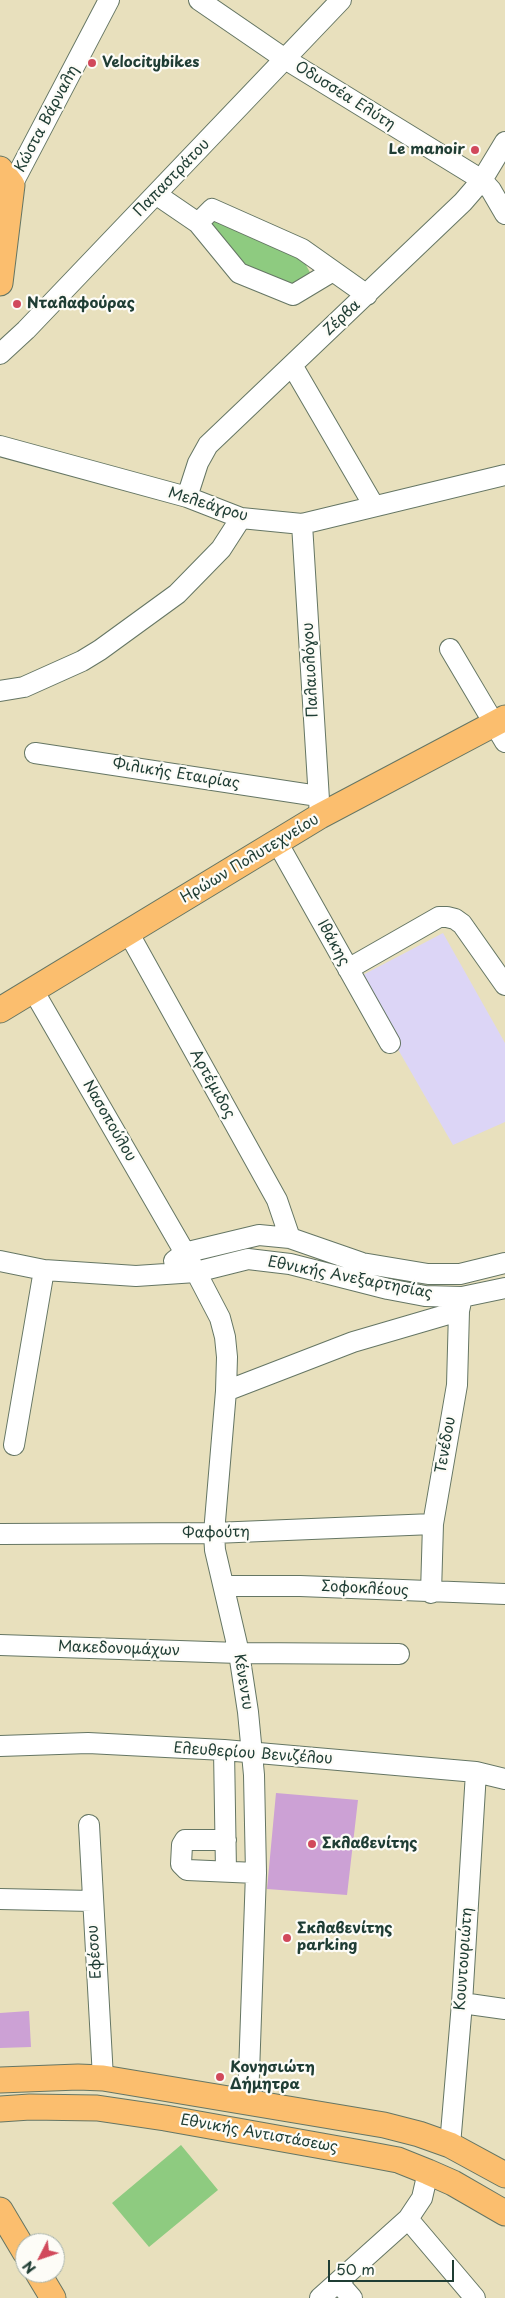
<!DOCTYPE html>
<html>
<head>
<meta charset="utf-8">
<style>
	body { margin:0 }
	#map { position:relative; width:505px; height:2298px; overflow:hidden; background:#e8e0bd; font-family:"Playpen Sans",sans-serif }
	canvas { display:block }
	.north { position:absolute; left:15px; top:2233px; width:50px; height:50px; box-sizing:border-box; background:#fdfcf7; border:1px solid #a4b0a9; border-radius:50%; rotate:229deg; font-size:14px; font-weight:700; line-height:20px; text-align:center; color:#1f3d34 }
	.north::after { content:''; display:block; margin:auto; width:18px; height:22px; background:#d1495b; clip-path:polygon(50% 0,100% 100%,50% 72%,0 100%) }
	.scale { position:absolute; left:328px; top:2260px; width:126px; height:22px; box-sizing:border-box; border:2px solid #1f3d34; border-top:0; padding-left:6px; font-size:15px; line-height:18px; white-space:nowrap; color:#1f3d34; -webkit-text-stroke:4px #fdfcf7; paint-order:stroke }
</style>
</head>
<body>
<div id="map">
<canvas width="505" height="2298"></canvas>
<div class="north">N</div>
<div class="scale">50 m</div>
</div>
<script>
const ctx = document.querySelector('canvas').getContext('2d');
ctx.lineJoin = 'round';
function paint(path, color) { ctx.fillStyle = color; ctx.fill(path, 'evenodd'); }
const poly = rows => new Path2D(rows.map(r => 'M' + r).join(''));
function trace(path, color, width, dash) { ctx.strokeStyle = color; ctx.lineWidth = width; ctx.lineCap = dash ? 'butt' : 'round'; ctx.setLineDash(dash || []); ctx.stroke(path); }
function drawText(font, color, halo, rows, align = 'center') {
  ctx.font = font + ' "Playpen Sans",sans-serif'; ctx.lineWidth = 4.5; ctx.setLineDash([]); ctx.textBaseline = 'middle'; ctx.strokeStyle = halo; ctx.fillStyle = color; for (const [text, x, y, turn = 0] of rows) {
    ctx.save(); ctx.translate(x, y); ctx.rotate((+turn || 0) * Math.PI / 180); ctx.textAlign = isNaN(turn) ? turn : align; if (halo) ctx.strokeText(text, 0, 0); ctx.fillText(text, 0, 0); ctx.restore();
  }
}
const built = poly([
	[443,933,505,1043,505,1122,453,1145,357,978]
]);
const green = poly([
	[209,217,302,258,312,276,291,288,243,268,205,221],
	[181,2145,218,2190,149,2247,112,2203]
]);
const building = poly([
	[276,1793,358,1800,347,1895,267,1889],
	[29,2011,31,2047,0,2048,0,2013]
]);
const minor = poly([
	[199,0,285,59,482,180,491,190,505,214],
	[12,185,109,0],
	[157,195,198,223,239,273,293,295,333,271],
	[198,223,212,209,302,249,367,295],
	[0,354,26,330,341,0],
	[292,365,374,506],
	[0,446,187,497,241,518,302,524,505,475],
	[187,497,198,463,208,445,463,202,482,180,505,142],
	[302,524,320,816],
	[450,649,505,742],
	[0,691,24,687,82,661,100,650,177,594,221,549,241,518],
	[35,753,318,796],
	[277,842,390,1043],
	[128,932,277,1200,290,1238],
	[348,969,439,917,447,917,455,919,462,924,505,985],
	[33,990,196,1272,220,1318,225,1337,227,1357,226,1391,214,1533,215,1550,239,1653,248,1712,254,1775,256,1873,248,2102],
	[0,1261,44,1270,136,1276,196,1272,248,1259,290,1264,388,1289,425,1296,462,1297,505,1288],
	[174,1261,184,1253,259,1235,290,1238,362,1263,428,1274,460,1274,505,1263],
	[226,1391,353,1342,459,1311],
	[14,1445,44,1270],
	[0,1534,214,1533,433,1524],
	[224,1586,300,1586,505,1594],
	[431,1593,433,1524,457,1385,459,1311,462,1297],
	[0,1645,239,1653,399,1654],
	[0,1746,88,1743,224,1750,476,1772,505,1779],
	[224,1750,226,1871],
	[89,1825,103,2078],
	[226,1840,185,1840,182,1845,181,1864,187,1870,256,1873],
	[0,1899,92,1901],
	[462,2003,505,2009],
	[450,2145,462,2003,476,1772],
	[408,2219,475,2298],
	[338,2282,352,2298],
	[320,2298,408,2219,422,2198,428,2172]
]);
const major = poly([
	[0,169,12,185,0,283],
	[0,1010,320,816,505,718],
	[0,2080,78,2077,103,2078,384,2125,419,2134,450,2145,505,2175],
	[0,2109,30,2107,97,2108,165,2118,361,2153,398,2160,428,2172,453,2183,505,2213],
	[0,2210,25,2252],
	[38,2273,53,2298]
]);
const markers = [
	[92,63,5,"#d1495b"],
	[475,150,5,"#d1495b"],
	[17,304,5,"#d1495b"],
	[312,1844,5,"#d1495b"],
	[287,1938,5,"#d1495b"],
	[220,2077,5,"#d1495b"]
];
const poiNames = [
	["Velocitybikes",102,63],
	["Le manoir",465,150,"right"],
	["Νταλαφούρας",27,304],
	["Σκλαβενίτης",322,1844],
	["Σκλαβενίτης",297,1929],
	["parking",297,1946],
	["Κονησιώτη",230,2068],
	["Δήμητρα",230,2085]
];
const streetNames = [
	["Οδυσσέα Ελύτη",345,96,32],
	["Κώστα Βάρναλη",47,119,-62],
	["Παπαστράτου",172,178,-46],
	["Ζέρβα",342,318,-43],
	["Μελεάγρου",208,505,17],
	["Παλαιολόγου",311,670,-93],
	["Φιλικής Εταιρίας",176,774,9],
	["Ηρώων Πολυτεχνείου",250,859,-31],
	["Ιθάκης",333,943,61],
	["Αρτέμιδος",212,1084,61],
	["Νασοπούλου",109,1121,60],
	["Εθνικής Ανεξαρτησίας",350,1278,11],
	["Τενέδου",446,1445,-80],
	["Φαφούτη",216,1533,-1],
	["Σοφοκλέους",365,1589,3],
	["Μακεδονομάχων",119,1649,2],
	["Κένεντυ",243,1682,81],
	["Ελευθερίου Βενιζέλου",253,1754,4],
	["Εφέσου",95,1952,-94],
	["Κουντουριώτη",464,1959,-86],
	["Εθνικής Αντιστάσεως",259,2134,10]
];
paint(built, '#dcd5f6');
paint(green, '#8ecb80');
paint(building, '#cca1d5');
trace(minor, '#657664', 22);
trace(major, '#657664', 27);
trace(minor, '#fff', 20);
trace(major, '#fbbe6e', 25);
for (const [x, y, r, color] of markers) { const dot = new Path2D(); dot.arc(x, y, r, 0, 2 * Math.PI); ctx.fillStyle = color; ctx.fill(dot); trace(dot, '#fdfcf7', 2); }
drawText('bold 15px', '#1f3d34', '#fdfcf7', poiNames, 'left');
drawText('15px', '#1f3d34', '#fdfcf7', streetNames);
</script>
</body>
</html>
